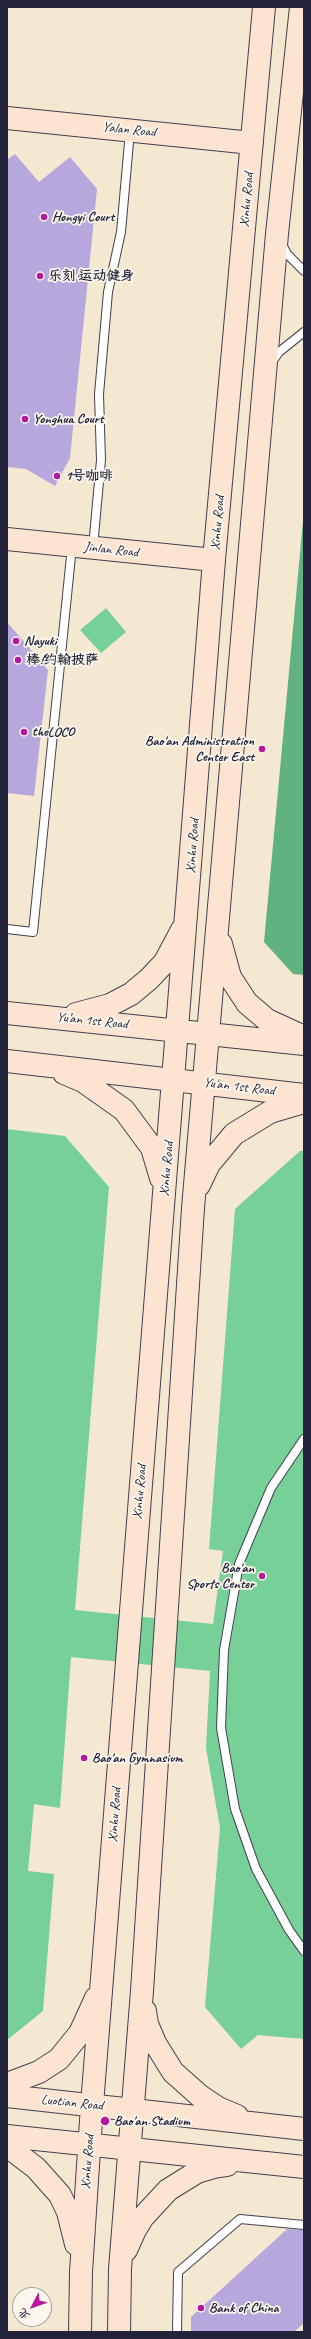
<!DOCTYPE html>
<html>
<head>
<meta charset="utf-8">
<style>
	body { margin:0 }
	#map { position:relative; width:311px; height:2339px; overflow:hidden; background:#f5e8d0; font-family:Caveat,"LXGW WenKai TC",sans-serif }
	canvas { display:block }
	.frame { position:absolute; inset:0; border:8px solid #22223b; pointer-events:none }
	.north { position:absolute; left:12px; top:2287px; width:40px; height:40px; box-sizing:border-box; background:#fbf7ec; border:1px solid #a4a2a5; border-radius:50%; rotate:229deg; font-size:11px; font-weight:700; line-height:16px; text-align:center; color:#22223b }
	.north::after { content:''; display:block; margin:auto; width:14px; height:18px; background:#b5179e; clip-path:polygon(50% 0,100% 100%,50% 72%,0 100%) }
</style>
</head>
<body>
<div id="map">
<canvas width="311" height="2339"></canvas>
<div class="frame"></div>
<div class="north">北</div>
</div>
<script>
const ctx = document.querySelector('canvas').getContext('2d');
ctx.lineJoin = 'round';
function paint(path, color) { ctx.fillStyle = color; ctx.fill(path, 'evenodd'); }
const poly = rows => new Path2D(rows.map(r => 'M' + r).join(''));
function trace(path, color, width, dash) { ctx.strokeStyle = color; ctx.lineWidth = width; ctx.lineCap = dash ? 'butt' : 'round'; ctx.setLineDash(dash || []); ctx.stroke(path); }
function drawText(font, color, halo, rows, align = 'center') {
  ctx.font = font + ' Caveat,"LXGW WenKai TC",sans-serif'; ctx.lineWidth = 3.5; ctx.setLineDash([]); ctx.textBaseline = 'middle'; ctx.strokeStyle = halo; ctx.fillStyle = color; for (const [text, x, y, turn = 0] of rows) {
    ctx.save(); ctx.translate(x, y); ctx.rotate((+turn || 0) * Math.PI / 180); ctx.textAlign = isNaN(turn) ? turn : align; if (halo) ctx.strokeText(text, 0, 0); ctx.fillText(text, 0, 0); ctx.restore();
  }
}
const green = poly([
	[106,608,126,632,101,653,80,630],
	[7,1129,65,1136,109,1187,75,1610,213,1624,223,1551,209,1549,235,1209,300,1151,304,1151,304,2039,258,2035,241,2049,205,2007,220,1828,206,1748,210,1671,71,1657,60,1808,34,1804,28,1871,54,1874,43,2011,7,2040]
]);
const forest = poly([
	[304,510,304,975,293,974,264,942]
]);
const building = poly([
	[15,154,39,182,70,157,97,189,70,458,55,486,26,469,7,467,7,160],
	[7,622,48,670,34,796,7,793],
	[287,2229,304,2230,304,2323,294,2332,191,2332,191,2317]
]);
const lane = poly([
	[282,244,287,254,304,271],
	[272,362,279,352,304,332],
	[93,547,101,460,99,394,108,292,121,232,130,131],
	[7,929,33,932,72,546],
	[304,1439,271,1488,239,1564,224,1650,221,1728,235,1809,256,1869,289,1930,304,1951],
	[177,2332,178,2272,240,2219,304,2225]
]);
const secondary = poly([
	[7,118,252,143],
	[7,539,214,560],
	[221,944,230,977,247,1003,267,1020,304,1037],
	[7,1013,304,1044],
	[76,1014,110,1005,131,994,149,979,165,962,182,930],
	[7,1061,304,1095],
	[64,1073,83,1081,124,1110,152,1148,161,1178],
	[199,1185,209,1164,234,1134,270,1112,304,1102],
	[145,2011,147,2024,155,2043,173,2072,200,2096,218,2108,237,2116],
	[7,2084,39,2072,59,2059,80,2033,96,1998],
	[7,2096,304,2129],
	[7,2136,304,2167],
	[7,2146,36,2168,60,2195,68,2212,76,2244],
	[126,2250,135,2230,143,2217,168,2190,197,2172,214,2167,227,2165],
	[80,2332,81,2272,92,2105,214,560,264,7],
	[119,2332,120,2269,142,1991,193,1208,277,234,301,7]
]);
const markers = [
	[44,217,4,"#b5179e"],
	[40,276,4,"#b5179e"],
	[25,419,4,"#b5179e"],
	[57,476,4,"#b5179e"],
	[16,641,4,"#b5179e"],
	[18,660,4,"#b5179e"],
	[24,732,4,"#b5179e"],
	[262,749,4,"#b5179e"],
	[262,1576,4,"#b5179e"],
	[84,1758,4,"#b5179e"],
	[105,2121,5,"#b5179e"],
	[201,2308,4,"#b5179e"]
];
const streetNames = [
	["Yalan Road",129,130,6],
	["Xinhu Road",247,200,-85],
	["Xinhu Road",218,523,-85],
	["Jinlan Road",111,550,6],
	["Xinhu Road",193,846,-86],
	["Yu’an 1st Road",92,1021,6],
	["Yu'an 1st Road",239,1087,7],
	["Xinhu Road",167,1169,-85],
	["Xinhu Road",140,1492,-85],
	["Xinhu Road",115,1815,-86],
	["Luotian Road",72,2103,6],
	["Xinhu Road",88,2162,-86]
];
const poiNames = [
	["Hongyi Court",52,217],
	["乐刻·运动健身",48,276],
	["Yonghua Court",33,419],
	["1号咖啡",65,476],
	["Nayuki",24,641],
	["棒!约翰披萨",26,660],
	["theLOCO",32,732],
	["Bao'an Administration",254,741,"right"],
	["Center East",254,757,"right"],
	["Bao'an",254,1568,"right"],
	["Sports Center",254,1584,"right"],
	["Bao'an Gymnasium",92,1758],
	["Bao'an Stadium",114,2121],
	["Bank of China",209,2308]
];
paint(green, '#76d097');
paint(forest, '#60b280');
paint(building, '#b6a8dd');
trace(lane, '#424051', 10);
trace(secondary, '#424051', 24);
trace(lane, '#fff', 8);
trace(secondary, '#fde4d1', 22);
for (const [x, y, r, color] of markers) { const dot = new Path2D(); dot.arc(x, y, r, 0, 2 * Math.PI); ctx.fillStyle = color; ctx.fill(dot); trace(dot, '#fbf7ec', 1.5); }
drawText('14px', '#22223b', '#fbf7ec', streetNames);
drawText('bold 14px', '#22223b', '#fbf7ec', poiNames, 'left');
</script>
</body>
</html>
